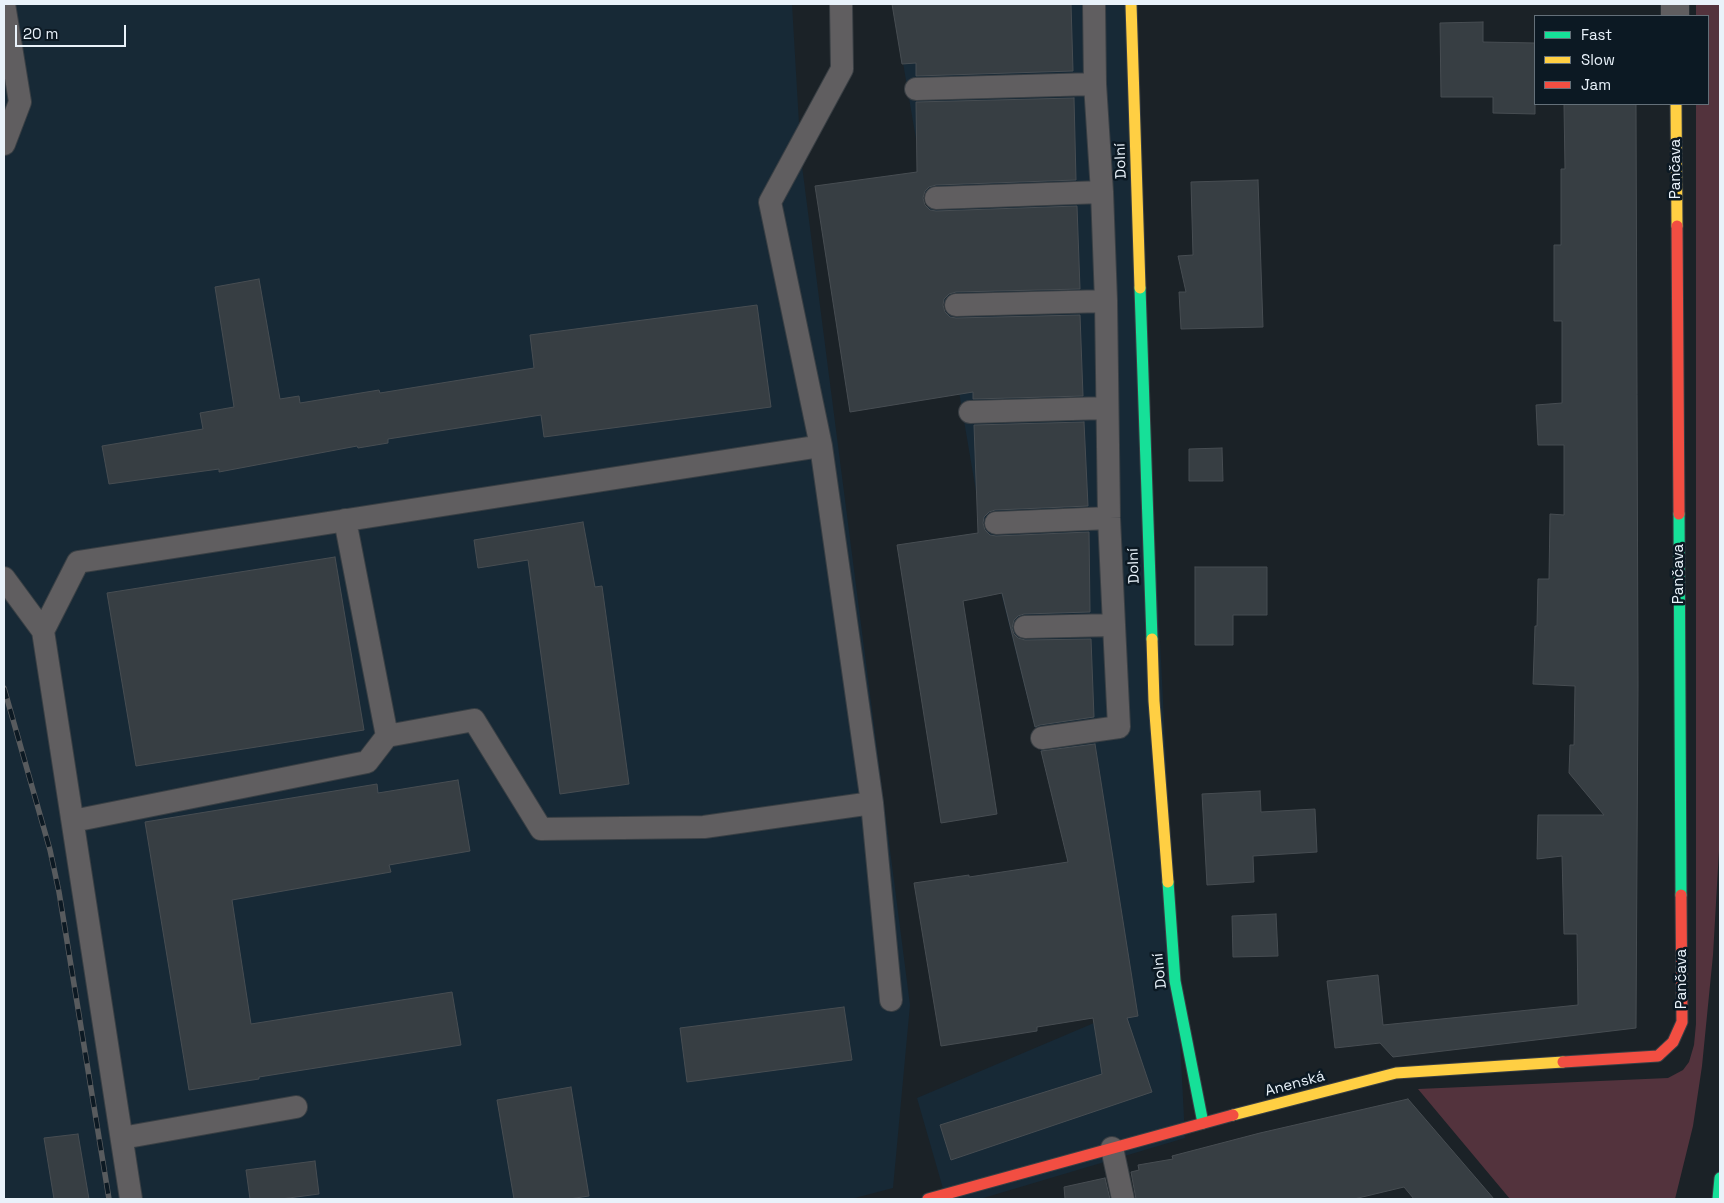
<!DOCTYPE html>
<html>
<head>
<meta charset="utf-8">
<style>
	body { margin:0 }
	#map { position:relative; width:1724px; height:1203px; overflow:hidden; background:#1b2227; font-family:"Space Grotesk",sans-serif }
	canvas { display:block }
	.frame { position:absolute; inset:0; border:5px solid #e9f2fa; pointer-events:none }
	.legend { position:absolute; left:1534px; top:15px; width:175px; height:90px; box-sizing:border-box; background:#0c1923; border:1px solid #647079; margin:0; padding:6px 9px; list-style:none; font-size:15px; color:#e9f2fa }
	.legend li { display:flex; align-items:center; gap:10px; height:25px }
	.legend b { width:25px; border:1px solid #647079 }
	.scale { position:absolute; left:15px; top:25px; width:111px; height:22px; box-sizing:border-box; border:2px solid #e9f2fa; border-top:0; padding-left:6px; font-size:15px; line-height:18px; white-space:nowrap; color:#e9f2fa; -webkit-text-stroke:4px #0c1923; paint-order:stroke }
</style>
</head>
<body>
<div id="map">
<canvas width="1724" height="1203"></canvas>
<div class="frame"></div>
<ul class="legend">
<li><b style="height:6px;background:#16e098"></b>Fast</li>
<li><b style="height:6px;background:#ffcf43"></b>Slow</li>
<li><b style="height:6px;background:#f24e42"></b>Jam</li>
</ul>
<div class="scale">20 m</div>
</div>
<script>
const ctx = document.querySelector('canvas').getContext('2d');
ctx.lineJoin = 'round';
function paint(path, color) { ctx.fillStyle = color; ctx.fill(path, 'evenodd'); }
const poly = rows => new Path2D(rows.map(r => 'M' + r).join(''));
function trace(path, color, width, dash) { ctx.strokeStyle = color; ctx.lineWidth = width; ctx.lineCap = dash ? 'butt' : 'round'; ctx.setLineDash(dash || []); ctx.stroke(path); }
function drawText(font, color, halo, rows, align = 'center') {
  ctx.font = font + ' "Space Grotesk",sans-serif'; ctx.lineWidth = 5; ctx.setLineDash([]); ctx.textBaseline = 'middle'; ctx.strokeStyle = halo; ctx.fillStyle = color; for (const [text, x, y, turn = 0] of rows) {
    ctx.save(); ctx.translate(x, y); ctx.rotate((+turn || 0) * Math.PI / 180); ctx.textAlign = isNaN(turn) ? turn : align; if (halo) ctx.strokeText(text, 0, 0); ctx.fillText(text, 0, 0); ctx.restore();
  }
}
const built = poly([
	[4,4,792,4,801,158,910,1005,893,1188,851,1199,4,1199],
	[893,4,1128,4,1185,1138,980,1199,946,1199,917,1098,1094,1023,1067,856,977,497]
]);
const green = poly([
	[1696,4,1720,4,1720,833,1713,955,1702,1066,1693,1126,1675,1199,1510,1199,1418,1089,1668,1078,1683,1070,1689,1062,1694,1045,1696,1024,1696,104,1708,104,1708,16,1696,16]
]);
const building = poly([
	[892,4,1071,4,1073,71,916,76,916,63,902,64,892,4],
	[1483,22,1483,42,1535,43,1535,114,1493,113,1493,97,1441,97,1440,23,1483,22],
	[1074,98,1076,180,936,185,929,187,925,191,923,198,925,205,930,210,936,211,1077,206,1080,289,956,292,949,294,944,299,943,305,945,312,950,317,956,318,1080,315,1083,396,973,399,973,392,850,412,815,186,917,172,916,102,1074,98],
	[1564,104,1636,104,1638,685,1636,1028,1393,1057,1380,1043,1335,1048,1327,981,1378,975,1383,1025,1578,1005,1577,934,1564,934,1562,856,1537,859,1538,815,1604,815,1569,773,1570,745,1574,745,1575,686,1533,684,1535,626,1537,626,1538,579,1549,579,1550,514,1564,515,1564,445,1538,445,1536,405,1562,403,1562,321,1554,321,1554,245,1561,245,1561,169,1565,169,1564,104],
	[1258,180,1263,327,1181,329,1179,292,1186,292,1178,256,1193,255,1191,182,1258,180],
	[259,279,280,399,299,396,300,403,379,390,380,393,534,368,530,335,757,305,771,407,544,437,541,415,388,439,388,443,358,448,357,446,219,472,219,469,109,484,102,446,203,429,200,413,234,407,215,287,259,279],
	[1084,422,1088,506,995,510,989,512,984,517,983,523,985,530,990,535,996,536,1089,532,1090,612,1024,614,1018,616,1014,620,1012,628,1014,634,1018,638,1025,640,1091,639,1094,717,1040,725,1035,727,1002,593,963,601,997,814,941,823,897,545,978,533,974,425,1084,422],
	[1222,448,1223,481,1189,481,1189,449,1222,448],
	[583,522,595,587,602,586,629,784,560,794,528,560,478,568,474,540,583,522],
	[335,557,364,730,136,766,107,593,335,557],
	[1195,567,1267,567,1267,615,1233,615,1233,645,1195,645,1195,567],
	[1095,744,1138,1016,1127,1018,1152,1092,951,1160,940,1125,1102,1074,1093,1018,1037,1027,1037,1031,941,1046,914,883,969,875,969,877,1068,862,1041,751,1095,744],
	[458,780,470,851,389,865,391,872,232,900,251,1024,452,992,461,1045,259,1077,259,1079,189,1090,145,822,377,784,378,793,458,780],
	[1260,791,1261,812,1315,809,1317,852,1253,856,1254,882,1207,885,1202,794,1260,791],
	[1276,914,1278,956,1233,957,1232,916,1276,914],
	[844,1007,852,1060,687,1082,680,1028,844,1007],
	[571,1087,589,1196,569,1199,514,1199,497,1100,571,1087],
	[1408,1099,1494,1199,1414,1199,1404,1187,1354,1199,1136,1199,1131,1172,1139,1170,1138,1165,1173,1159,1172,1156,1260,1133,1408,1099],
	[78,1134,89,1199,54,1199,44,1138,78,1134],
	[315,1161,319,1194,281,1199,250,1199,246,1170,315,1161],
	[1105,1178,1110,1199,1065,1199,1064,1187,1105,1178]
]);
const lane = poly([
	[916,89,1095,84],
	[4,144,20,102,4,4],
	[936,198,1102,192,1095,84,1094,4],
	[956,305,1106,301],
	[970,412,1106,408],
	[821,446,872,803,891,1000],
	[996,523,1109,518],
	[4,578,43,631,131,1199],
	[1025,627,1114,625,1109,518,1106,301,1102,192],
	[43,631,78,562,821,446,770,202,842,69,841,4],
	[387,736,474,720,541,829,704,827,872,803],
	[1042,738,1119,727,1114,625],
	[73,821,367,762,387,736,345,520],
	[122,1138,296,1107],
	[1112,1148,1123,1199]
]);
const street = poly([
	[1675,4,1675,16]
]);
const fast = poly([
	[1140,288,1152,639],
	[1679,514,1681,895],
	[1168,882,1175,981,1203,1123],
	[1718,1199,1720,1178]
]);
const slow = poly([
	[1131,4,1140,288],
	[1676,104,1677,226],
	[1152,639,1154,701,1168,882],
	[1233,1115,1396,1073,1563,1062]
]);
const jam = poly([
	[1677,226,1679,514],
	[1563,1062,1658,1056,1673,1042,1682,1022,1681,895],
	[928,1199,1233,1115]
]);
const rail = poly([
	[4,688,50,850,59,892,109,1199]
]);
const streetNames = [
	["Dolní",1121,161,-92],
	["Pančava",1676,169,-90],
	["Dolní",1134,566,-92],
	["Pančava",1679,574,-90],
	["Dolní",1160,971,-96],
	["Pančava",1682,979,-90],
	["Anenská",1295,1084,-15]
];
paint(built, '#172936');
paint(green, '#53333d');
paint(building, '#373e43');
trace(building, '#474d52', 1);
trace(lane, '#393f44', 24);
trace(street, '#393f44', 29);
trace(fast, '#393f44', 13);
trace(slow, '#393f44', 13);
trace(jam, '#393f44', 13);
trace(lane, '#605e60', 22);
trace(street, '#605e60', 28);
trace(fast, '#16e098', 11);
trace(slow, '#ffcf43', 11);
trace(jam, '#f24e42', 11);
trace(rail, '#585b5e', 5.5);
trace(rail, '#0c1923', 4, [11]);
drawText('15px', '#e9f2fa', '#0c1923', streetNames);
</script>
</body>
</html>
